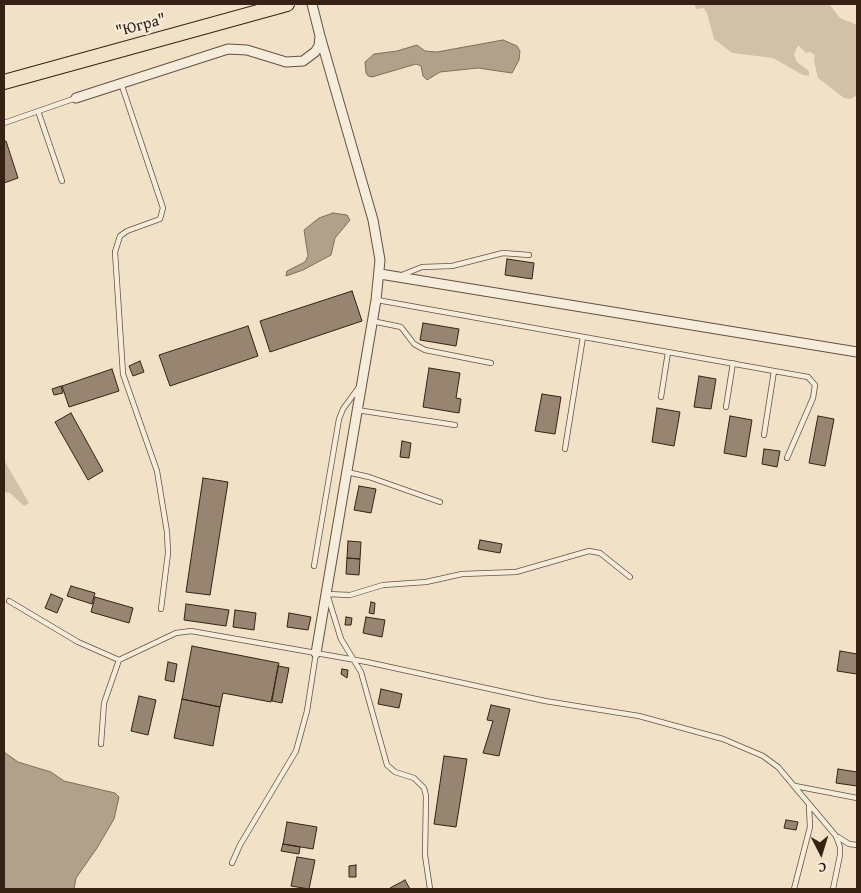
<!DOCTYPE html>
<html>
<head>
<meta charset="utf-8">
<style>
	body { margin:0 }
	#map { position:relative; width:861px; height:893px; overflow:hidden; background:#f1e2c7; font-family:"Gentium Book Plus",serif }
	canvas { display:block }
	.frame { position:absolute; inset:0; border:5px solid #362113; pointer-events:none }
	.north { position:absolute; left:796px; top:828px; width:50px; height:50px; -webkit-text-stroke:4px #f6ecdb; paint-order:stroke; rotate:175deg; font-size:14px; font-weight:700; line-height:20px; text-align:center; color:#362113 }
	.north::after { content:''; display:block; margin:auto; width:18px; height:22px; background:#362113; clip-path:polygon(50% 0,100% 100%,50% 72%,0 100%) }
</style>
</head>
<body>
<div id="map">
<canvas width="861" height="893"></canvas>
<div class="frame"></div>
<div class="north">С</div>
</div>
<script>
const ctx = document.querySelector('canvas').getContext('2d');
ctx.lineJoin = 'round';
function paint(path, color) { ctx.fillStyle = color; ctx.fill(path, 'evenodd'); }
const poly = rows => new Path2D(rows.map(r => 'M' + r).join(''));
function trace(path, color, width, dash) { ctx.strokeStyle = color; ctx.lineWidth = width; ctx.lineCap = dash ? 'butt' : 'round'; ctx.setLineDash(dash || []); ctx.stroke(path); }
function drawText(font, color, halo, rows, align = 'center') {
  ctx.font = font + ' "Gentium Book Plus",serif'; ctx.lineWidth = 4.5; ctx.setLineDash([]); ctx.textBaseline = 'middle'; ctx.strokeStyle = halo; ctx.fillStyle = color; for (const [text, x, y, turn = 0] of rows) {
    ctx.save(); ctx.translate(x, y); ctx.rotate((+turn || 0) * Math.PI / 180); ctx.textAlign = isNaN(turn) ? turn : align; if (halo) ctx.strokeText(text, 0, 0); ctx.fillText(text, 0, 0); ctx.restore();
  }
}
const green = poly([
	[694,4,829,4,840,18,857,25,857,95,851,99,844,98,818,78,814,61,815,55,810,52,806,53,798,45,794,55,797,62,809,71,809,76,803,75,773,58,732,53,714,39,707,13,704,8,696,9],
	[4,460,29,503,24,506,10,493,4,492]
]);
const water = poly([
	[503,40,517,46,520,51,519,60,512,73,478,68,440,72,427,80,423,76,421,66,416,64,372,77,368,76,366,73,365,62,374,54,397,51,417,45,425,51,437,52,503,40],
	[333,213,347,215,350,220,335,238,331,255,303,270,286,276,287,271,305,262,308,256,304,230,319,218,333,213],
	[4,752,18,762,51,772,64,781,115,793,119,797,114,819,97,848,76,878,74,889,4,889,4,752]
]);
const building = poly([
	[4,141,6,141,18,178,4,183,4,141],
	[507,259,534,263,532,279,505,275,507,259],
	[352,291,362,321,270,352,260,321,352,291],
	[423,323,459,329,456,346,420,340,423,323],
	[248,326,258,356,170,386,159,355,248,326],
	[140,361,144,372,133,376,129,366,140,361],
	[429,368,460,373,456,398,461,399,459,413,423,407,429,368],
	[112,369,119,391,69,407,62,386,112,369],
	[699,376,716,379,711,409,694,407,699,376],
	[61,386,63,393,54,395,52,389,61,386],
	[542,394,561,397,555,434,535,431,542,394],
	[657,408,680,412,674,446,652,442,657,408],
	[71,413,103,471,88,480,55,422,71,413],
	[730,416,752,420,746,457,724,453,730,416],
	[818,416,834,419,825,466,809,463,818,416],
	[402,441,411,443,409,458,400,457,402,441],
	[764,449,780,451,777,467,762,464,764,449],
	[203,478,228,482,210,595,186,592,203,478],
	[359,486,376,489,371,513,354,510,359,486],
	[480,540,502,544,500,553,478,549,480,540],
	[348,541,361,542,360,559,347,558,348,541],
	[347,558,360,559,359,575,346,574,347,558],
	[71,586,95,593,92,604,67,596,71,586],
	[51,594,63,599,57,613,45,608,51,594],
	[95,597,133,608,129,623,91,612,95,597],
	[371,602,375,603,374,614,369,613,371,602],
	[186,604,229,610,226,626,184,620,186,604],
	[235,610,256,613,254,630,233,627,235,610],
	[289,613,311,617,308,630,287,627,289,613],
	[346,617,352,618,351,625,345,625,346,617],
	[366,617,385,620,382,637,363,633,366,617],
	[192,646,279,663,271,702,223,693,220,707,182,699,192,646],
	[840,651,857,654,857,674,837,671,840,651],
	[168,662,177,664,174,682,165,680,168,662],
	[278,666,289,668,282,703,272,701,278,666],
	[342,669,348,670,347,678,341,674,342,669],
	[381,689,402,694,399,708,378,704,381,689],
	[139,696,156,700,148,735,131,731,139,696],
	[182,699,220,707,213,746,174,738,182,699],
	[491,705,510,709,499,756,483,753,493,721,487,720,491,705],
	[444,756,467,759,456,827,434,824,444,756],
	[838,769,857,772,857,786,836,783,838,769],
	[786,820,798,822,796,830,784,828,786,820],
	[287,822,317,827,313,849,283,844,287,822],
	[283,844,300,847,299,854,281,851,283,844],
	[297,857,315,860,309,889,291,886,297,857],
	[356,865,356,877,349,877,349,866,356,865],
	[405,880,410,889,391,889,390,888,405,880]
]);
const service = poly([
	[121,83,163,208,160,219,127,231,120,236,115,252,123,374,157,471,167,532,168,553,161,609],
	[38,111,62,181],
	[4,123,76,98],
	[402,275,422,267,452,266,503,253,529,255],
	[377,300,774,371,764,435],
	[372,321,401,327,414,344,425,350,491,363],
	[774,371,808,377,815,385,813,398,787,458],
	[661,397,668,352],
	[726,407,733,363],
	[357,410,455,425],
	[565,449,583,337],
	[347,472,369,477,440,502],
	[314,566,339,419,343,409,359,387],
	[9,601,78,642,119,660,176,633,191,631,367,662,545,701,639,716,723,739,763,756,778,767,836,836,840,847,840,855,833,889],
	[101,744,104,703,119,660],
	[795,786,857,798],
	[838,837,849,844,857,845],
	[232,863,240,845,296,751,307,711,316,653],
	[430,889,425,855,426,796,424,788,414,778,395,772,387,765,361,672,341,639,327,594,350,595,383,585,426,582,462,574,516,572,589,551,600,553,630,577],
	[794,889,810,827,809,806]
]);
const minor = poly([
	[76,98,228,49,247,50,286,62,303,61,315,52,319,46,320,36,312,4],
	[380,274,857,352],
	[316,653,376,300,380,260,373,220,320,36]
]);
const trunk = poly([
	[4,82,287,4]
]);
const streetNames = [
	["\"Югра\"",141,26,-15]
];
paint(green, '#d1c1a8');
paint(water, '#b1a08a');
trace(water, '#806d5a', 1);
paint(building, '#978571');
trace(building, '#362113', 1);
trace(service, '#655140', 6);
trace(minor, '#655140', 11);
trace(trunk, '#362113', 16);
trace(service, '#f6ecdb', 4.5);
trace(minor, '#f6ecdb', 9);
trace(trunk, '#f1e2c7', 14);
drawText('16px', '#362113', '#f6ecdb', streetNames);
</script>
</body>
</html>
